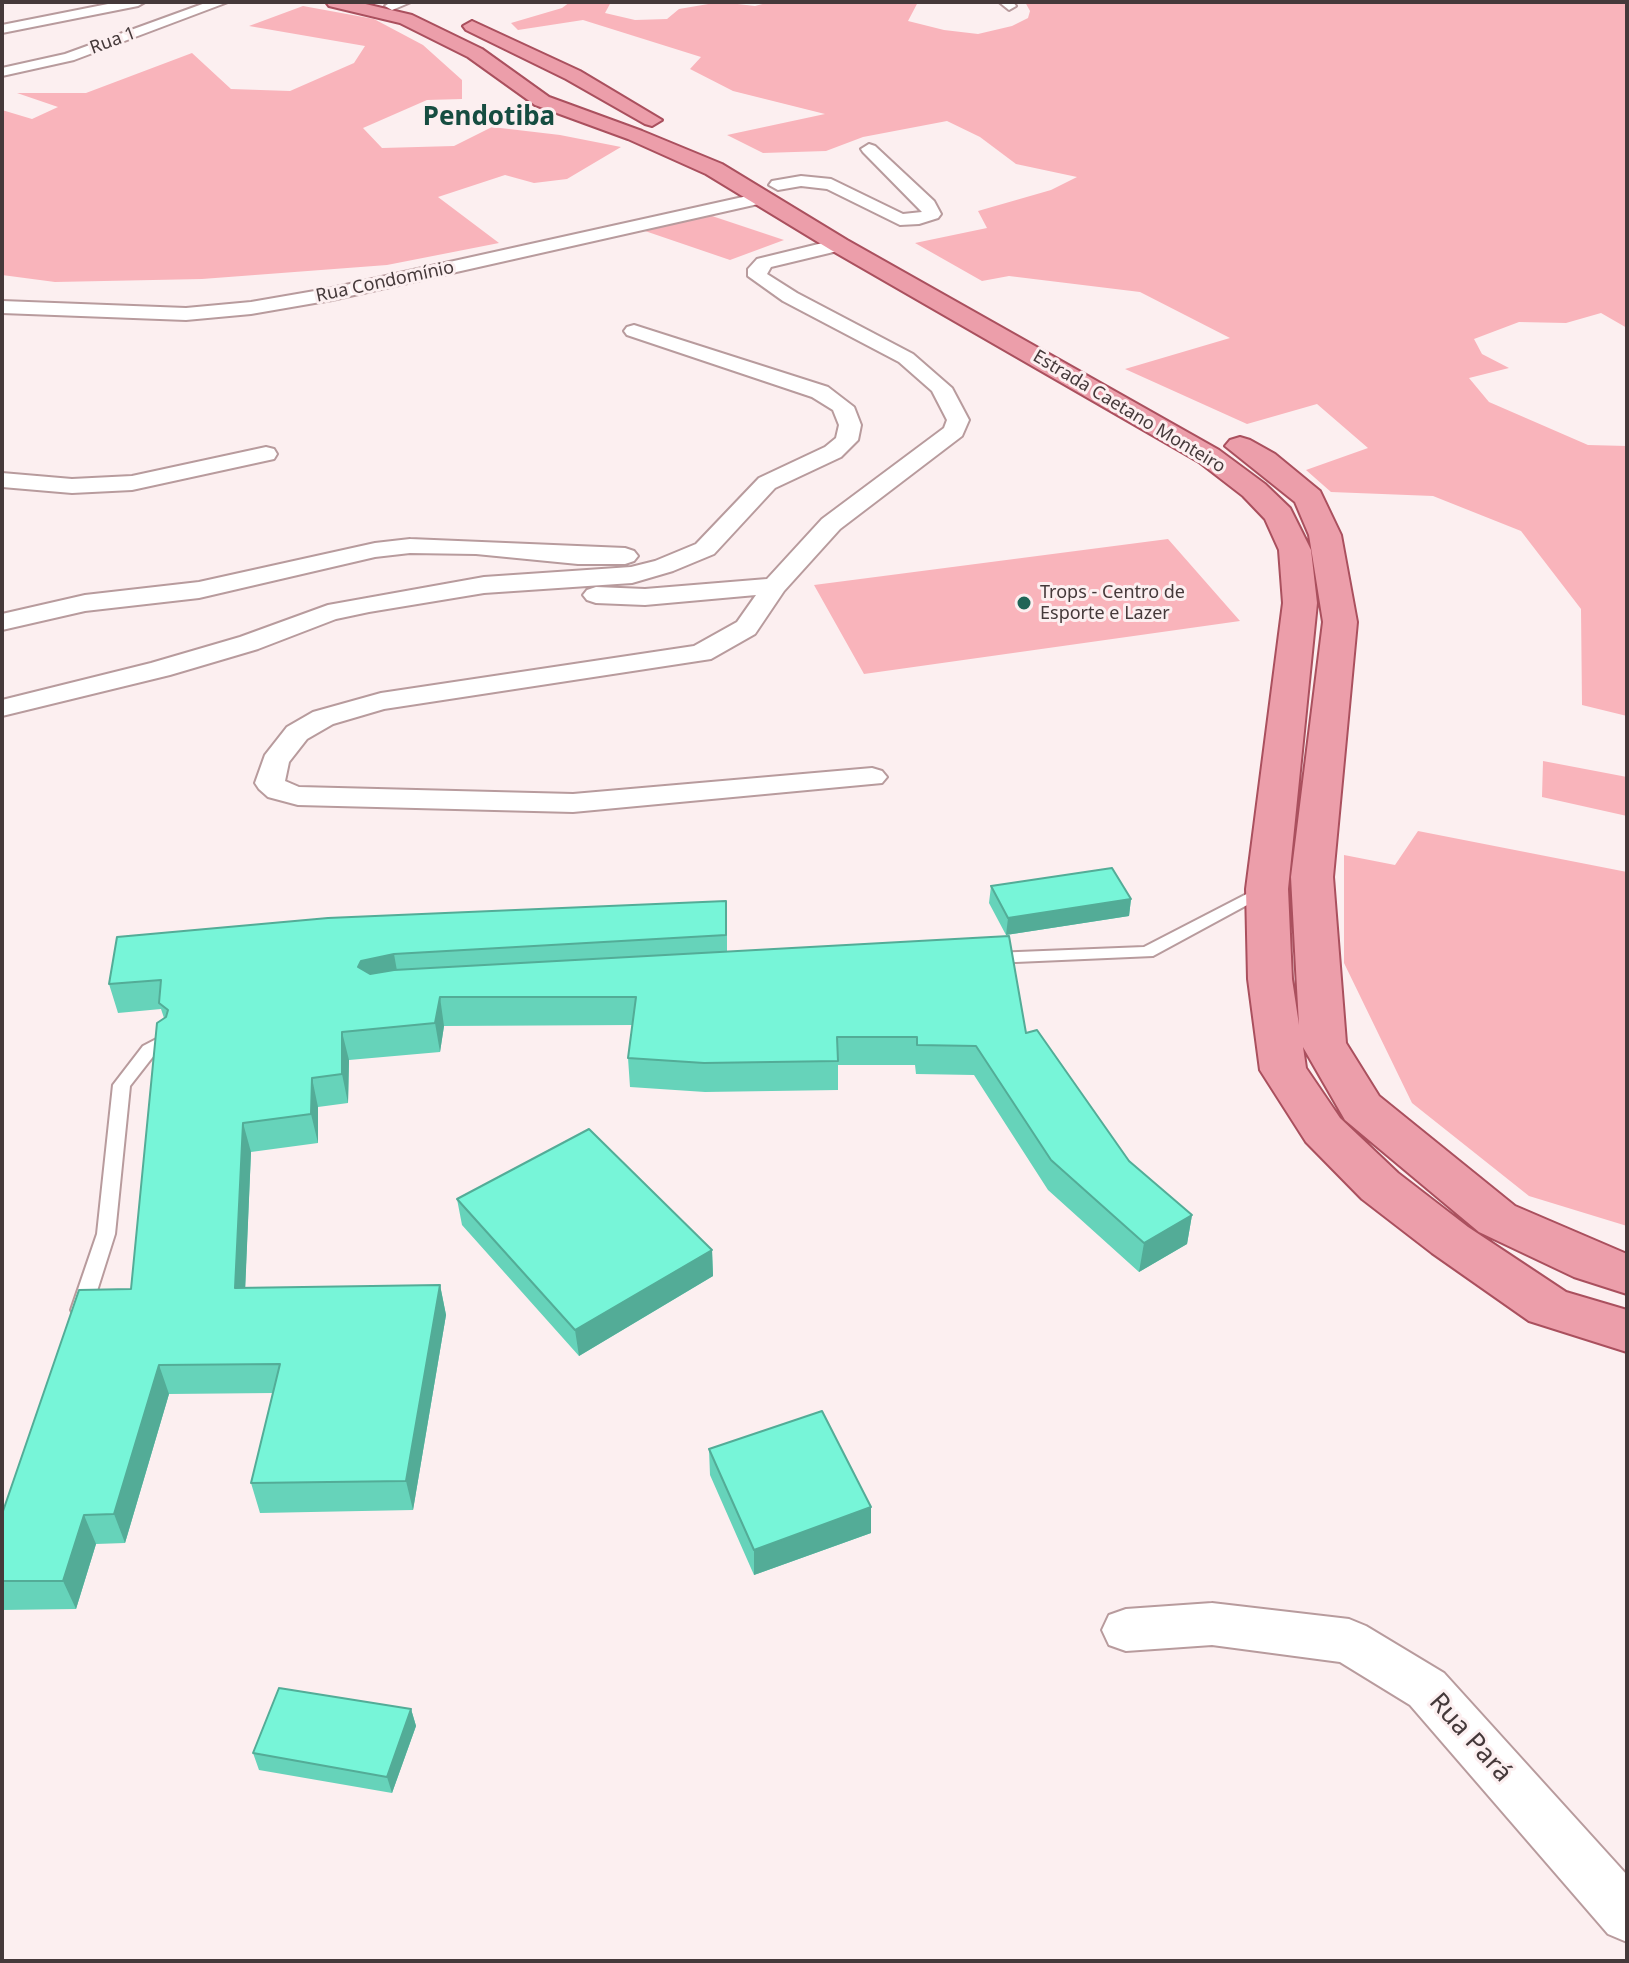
<!DOCTYPE html>
<html>
<head>
<meta charset="utf-8">
<style>
	body { margin:0 }
	#map { position:relative; width:1629px; height:1963px; overflow:hidden; background:#fceff0; font-family:"Noto Sans",sans-serif }
	canvas { display:block }
	.frame { position:absolute; inset:0; border:4px solid #45393a; pointer-events:none }
</style>
</head>
<body>
<div id="map">
<canvas width="1629" height="1963"></canvas>
<div class="frame"></div>
</div>
<script>
const ctx = document.querySelector('canvas').getContext('2d');
ctx.lineJoin = 'round';
function paint(path, color) { ctx.fillStyle = color; ctx.fill(path, 'evenodd'); }
const poly = rows => new Path2D(rows.map(r => 'M' + r).join(''));
function trace(path, color, width, dash) { ctx.strokeStyle = color; ctx.lineWidth = width; ctx.lineCap = dash ? 'butt' : 'round'; ctx.setLineDash(dash || []); ctx.stroke(path); }
function drawText(font, color, halo, rows, align = 'center') {
  ctx.font = font + ' "Noto Sans",sans-serif'; ctx.lineWidth = 6; ctx.setLineDash([]); ctx.textBaseline = 'middle'; ctx.strokeStyle = halo; ctx.fillStyle = color; for (const [text, x, y, turn = 0] of rows) {
    ctx.save(); ctx.translate(x, y); ctx.rotate((+turn || 0) * Math.PI / 180); ctx.textAlign = isNaN(turn) ? turn : align; if (halo) ctx.strokeText(text, 0, 0); ctx.fillText(text, 0, 0); ctx.restore();
  }
}
const green = poly([
	[570,2,611,2,605,13,635,20,667,19,679,9,720,2,755,6,770,2,918,2,908,21,944,30,978,34,1012,26,1028,18,1030,11,1025,2,1627,2,1627,328,1601,313,1566,323,1519,322,1474,339,1482,354,1509,368,1469,378,1489,402,1588,445,1627,446,1627,716,1582,705,1581,609,1521,531,1433,496,1331,492,1306,470,1368,448,1317,404,1247,424,1125,369,1230,338,1140,292,1009,276,982,281,915,243,987,228,978,211,1051,190,1077,177,1016,164,980,137,947,121,863,137,826,151,763,153,727,135,825,114,733,91,690,69,701,57,583,20,518,30,511,23,562,8],
	[303,6,374,19,423,45,462,80,462,99,427,100,363,128,382,148,454,146,492,127,560,135,621,147,567,179,534,183,505,175,438,197,499,243,387,265,202,279,55,282,2,275,2,110,32,119,58,107,17,93,86,93,192,53,231,89,290,91,354,63,365,46,249,26],
	[700,212,784,240,730,260,645,231],
	[1168,539,1240,621,864,674,814,585],
	[1543,761,1627,777,1627,816,1542,797],
	[1418,831,1627,872,1627,1226,1529,1196,1412,1103,1344,963,1344,855,1395,865]
]);
const service = poly([
	[1266,884,1271,886,1274,889,1271,892,1153,956,993,963,985,958,993,953,1144,947,1266,884],
	[166,1034,172,1036,174,1040,172,1044,155,1054,130,1086,115,1234,91,1310,88,1315,81,1317,74,1315,71,1310,97,1234,113,1085,143,1046,166,1034]
]);
const minor = poly([
	[118,2,145,2,138,6,2,33,2,25,118,2],
	[208,2,228,2,74,60,2,76,2,68,65,54,208,2],
	[391,2,411,2,392,10,385,6,391,2],
	[999,2,1013,2,1016,6,1009,10,999,2],
	[869,144,875,146,934,201,941,214,938,218,919,224,900,225,827,189,801,186,778,190,769,185,772,181,801,176,831,179,903,214,922,212,863,152,861,149,869,144],
	[761,193,767,194,770,198,767,202,332,300,251,314,186,320,2,313,2,301,186,308,251,302,332,288,761,193],
	[839,239,846,241,848,245,846,249,771,267,767,274,797,293,913,354,952,388,969,420,962,436,840,529,784,591,755,634,711,659,384,709,333,724,307,739,289,762,285,781,299,787,573,794,872,768,882,771,887,777,882,783,573,812,298,805,268,797,259,789,255,783,265,755,287,727,313,712,381,693,694,646,737,622,756,595,645,605,596,603,587,600,583,595,587,590,596,587,645,589,767,579,822,519,944,428,947,420,932,391,899,362,783,301,748,276,748,269,757,259,839,239],
	[634,325,828,387,854,407,861,425,858,440,841,457,775,488,714,554,673,571,632,583,484,593,369,612,336,619,258,649,170,675,2,716,2,700,151,663,240,637,328,605,484,577,631,567,655,561,696,544,759,478,825,447,836,438,839,425,833,410,812,397,627,335,624,331,627,327,634,325],
	[266,447,274,449,277,454,274,459,132,490,72,493,2,487,2,473,72,479,132,476,266,447],
	[410,539,625,548,634,551,638,556,634,561,625,564,578,564,476,554,410,553,375,557,199,598,85,611,2,630,2,614,85,595,199,582,375,543,410,539],
	[1212,1603,1349,1619,1366,1626,1444,1673,1627,1875,1627,1942,1608,1934,1410,1705,1340,1662,1212,1645,1126,1651,1109,1645,1102,1630,1109,1615,1126,1609,1212,1603]
]);
const primary = poly([
	[326,2,357,2,412,15,482,49,549,97,642,131,722,164,847,240,1219,450,1265,484,1290,508,1311,550,1317,603,1288,889,1292,979,1299,1025,1291,877,1323,622,1309,535,1295,502,1225,446,1230,440,1240,437,1250,440,1275,454,1320,491,1341,535,1357,622,1333,877,1346,1043,1379,1096,1515,1206,1627,1254,1627,1294,1574,1277,1479,1232,1345,1120,1303,1047,1306,1068,1340,1118,1398,1173,1468,1227,1566,1292,1627,1310,1627,1352,1529,1321,1432,1253,1362,1199,1306,1142,1260,1070,1248,979,1246,889,1283,603,1279,550,1265,519,1243,496,1199,462,831,250,706,174,628,139,535,105,468,57,400,23,329,6,326,2],
	[472,21,580,71,662,120,652,126,645,124,566,79,466,30,463,26,472,21]
]);
const wall = poly([
	[991,886,1131,899,1129,916,1006,935,989,903],
	[727,929,727,952,1026,1033,1129,1161,1192,1215,1187,1244,1139,1272,1048,1190,974,1075,916,1074,915,1065,838,1065,838,1090,705,1092,630,1087,628,1058,632,1025,444,1026,440,1052,349,1060,348,1103,318,1107,318,1143,251,1152,245,1288,440,1285,446,1315,413,1510,260,1513,251,1483,273,1393,169,1394,125,1543,96,1544,76,1609,2,1610,2,1514,131,1289,164,1018,161,1009,118,1013,109,984,117,937],
	[457,1199,712,1250,713,1276,579,1356,462,1225],
	[709,1449,871,1533,754,1575,710,1475],
	[411,1709,416,1726,392,1793,259,1770,253,1753]
]);
const shadedWall = poly([
	[1131,899,1129,916,1006,935,1008,918],
	[394,954,399,982,364,996,358,967,361,961],
	[440,997,444,1026,440,1052,435,1023],
	[342,1032,349,1060,348,1103,342,1074],
	[312,1078,318,1107,318,1143,311,1114],
	[243,1123,251,1152,244,1317,235,1288],
	[1192,1215,1187,1244,1139,1272,1144,1243],
	[712,1250,713,1276,579,1356,575,1330],
	[440,1285,446,1315,413,1510,406,1481],
	[159,1365,169,1394,125,1543,114,1514],
	[871,1507,871,1533,754,1575,754,1550],
	[84,1515,96,1544,76,1609,63,1581],
	[411,1709,416,1726,392,1793,387,1777]
]);
const building = poly([
	[1112,868,1131,899,1008,918,991,886,1112,868],
	[726,901,726,935,394,954,361,961,358,967,370,974,394,970,1009,936,1026,1033,1037,1030,1129,1161,1192,1215,1144,1243,1051,1160,976,1046,917,1045,917,1037,837,1037,838,1061,704,1063,628,1058,636,997,440,997,435,1023,342,1032,342,1074,312,1078,311,1114,243,1123,235,1288,440,1285,406,1481,251,1483,280,1364,159,1365,114,1514,84,1515,63,1581,2,1581,2,1514,79,1290,131,1289,157,1023,166,1017,168,1010,159,1003,161,980,109,984,117,937,328,918,726,901],
	[589,1129,712,1250,575,1330,457,1199,589,1129],
	[822,1411,871,1507,754,1550,709,1449,822,1411],
	[279,1688,411,1709,387,1777,253,1753,279,1688]
]);
const markers = [
	[1024,603,8,"#206557"]
];
const farStreetnames = [
	["Rua 1",113,41,-20],
	["Rua Condomínio",385,282,-12],
	["Estrada Caetano Monteiro",1129,412,31]
];
const farPoinames = [
	["Trops - Centro de",1040,593],
	["Esporte e Lazer",1040,614]
];
const farDistrictnames = [
	["Pendotiba",489,118]
];
const nearStreetnames = [
	["Rua Pará",1470,1738,48]
];
paint(green, '#f9b4bb');
trace(service, '#b89b9d', 4);
trace(minor, '#b89b9d', 4);
trace(primary, '#aa505e', 4);
paint(service, '#fff');
paint(minor, '#fff');
paint(primary, '#ec9eaa');
paint(wall, '#66d3ba');
paint(shadedWall, '#53ac97');
paint(building, '#77f5d8');
trace(building, '#53ac97', 2);
for (const [x, y, r, color] of markers) { const dot = new Path2D(); dot.arc(x, y, r, 0, 2 * Math.PI); ctx.fillStyle = color; ctx.fill(dot); trace(dot, '#fceff0', 3); }
drawText('18px', '#45393a', '#fceff0', farStreetnames);
drawText('18px', '#45393a', '#fceff0', farPoinames, 'left');
drawText('bold 26px', '#164d41', '#fceff0', farDistrictnames);
drawText('26px', '#45393a', '#fceff0', nearStreetnames);
</script>
</body>
</html>
